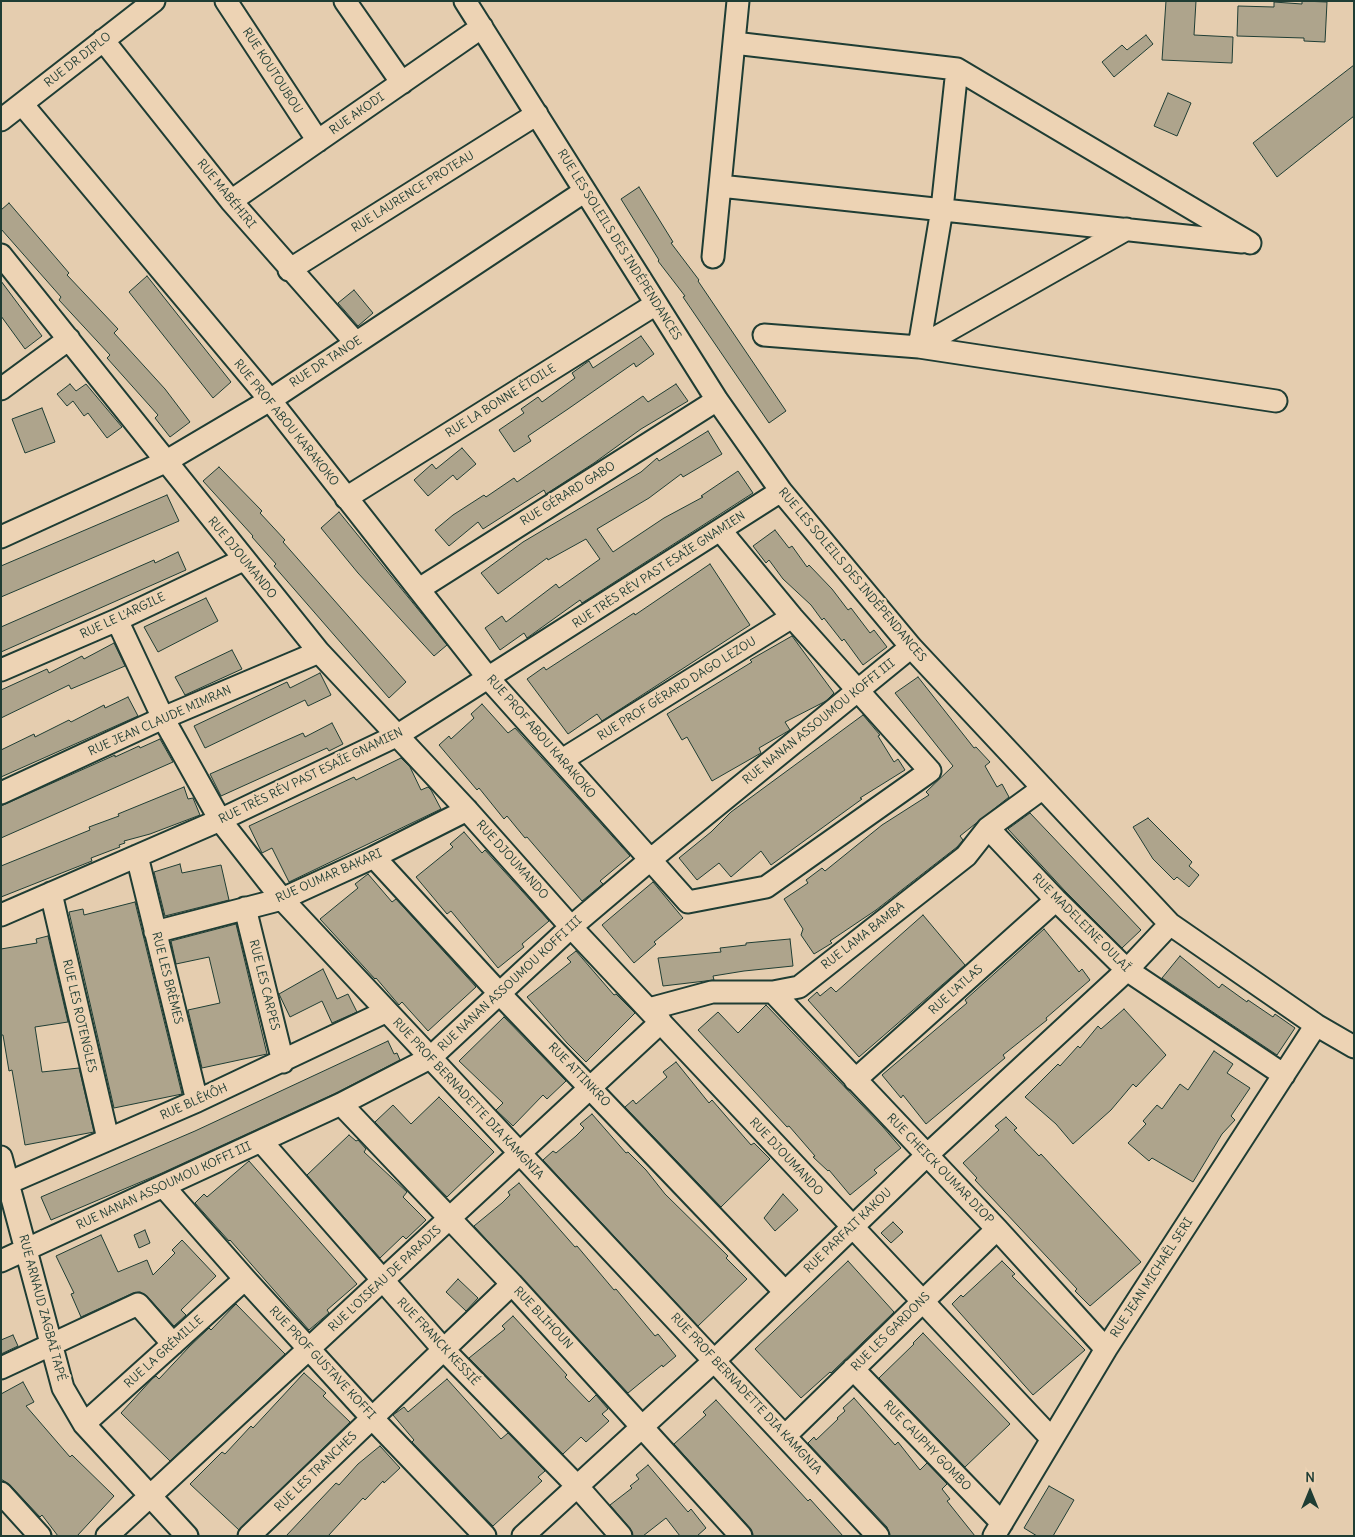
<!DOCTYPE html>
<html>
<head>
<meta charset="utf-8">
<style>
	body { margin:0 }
	#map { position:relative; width:1355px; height:1537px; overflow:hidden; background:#e5cdaf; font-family:Delius,sans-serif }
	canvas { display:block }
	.frame { position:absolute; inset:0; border:2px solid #1f3d34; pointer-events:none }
	.north { position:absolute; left:1285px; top:1467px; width:50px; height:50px; -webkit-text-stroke:4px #edd3b4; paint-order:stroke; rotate:0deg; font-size:14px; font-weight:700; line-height:20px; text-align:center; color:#1f3d34 }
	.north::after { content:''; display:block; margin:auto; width:18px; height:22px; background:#1f3d34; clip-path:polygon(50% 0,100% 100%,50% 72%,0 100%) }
</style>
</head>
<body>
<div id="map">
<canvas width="1355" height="1537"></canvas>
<div class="frame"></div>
<div class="north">N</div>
</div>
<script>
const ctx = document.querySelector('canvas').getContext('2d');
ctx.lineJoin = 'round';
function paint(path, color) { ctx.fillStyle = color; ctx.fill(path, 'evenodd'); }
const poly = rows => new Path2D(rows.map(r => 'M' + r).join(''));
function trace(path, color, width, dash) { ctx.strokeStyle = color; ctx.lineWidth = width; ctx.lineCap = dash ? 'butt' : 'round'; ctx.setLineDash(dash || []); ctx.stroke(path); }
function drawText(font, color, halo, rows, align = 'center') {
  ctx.font = font + ' Delius,sans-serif'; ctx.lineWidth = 5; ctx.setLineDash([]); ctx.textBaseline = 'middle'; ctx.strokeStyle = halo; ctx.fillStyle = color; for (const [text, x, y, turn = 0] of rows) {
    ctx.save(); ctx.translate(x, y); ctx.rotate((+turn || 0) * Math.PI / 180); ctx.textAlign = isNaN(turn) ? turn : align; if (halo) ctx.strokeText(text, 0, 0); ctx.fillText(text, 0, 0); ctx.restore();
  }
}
const building = poly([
	[1166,1,1196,1,1194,35,1233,37,1232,63,1162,60,1166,1],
	[1302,1,1327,2,1325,42,1304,41,1304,38,1237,36,1238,6,1274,7,1274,2,1302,4,1302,1],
	[1146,35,1153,44,1114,77,1102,62,1122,45,1127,50,1146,35],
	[1354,65,1354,116,1277,177,1253,143,1354,65],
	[1168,93,1191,103,1177,136,1154,126,1168,93],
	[639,187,673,242,671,243,699,280,698,281,786,411,769,423,683,297,685,296,658,261,659,260,621,199,639,187],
	[9,203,69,273,67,275,118,329,114,333,165,389,190,422,170,437,155,418,158,415,107,358,110,355,59,300,61,297,1,229,1,210,9,203],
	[147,276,231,382,213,398,129,292,147,276],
	[1,281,42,336,25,349,1,316,1,281],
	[354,290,373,313,358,326,338,303,354,290],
	[641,336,654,354,636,367,634,363,568,409,528,436,531,441,514,452,499,430,524,413,521,409,538,397,542,402,575,378,572,373,589,361,593,368,641,336],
	[70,384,76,391,86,384,122,427,107,438,88,413,84,416,73,401,67,406,57,394,70,384],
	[676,384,688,401,641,429,594,463,546,494,544,490,483,529,478,522,449,546,435,530,453,515,484,495,486,497,514,478,517,482,643,396,648,402,676,384],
	[42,408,55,442,25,453,12,419,42,408],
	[708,431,722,454,683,477,681,474,649,498,597,529,613,552,664,518,703,497,701,496,738,471,753,493,582,603,580,600,527,638,524,633,500,650,485,628,502,616,506,622,556,584,559,588,600,559,586,539,548,560,547,558,498,594,481,573,523,542,641,472,657,458,659,461,708,431],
	[462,448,476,464,457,480,453,475,428,496,414,480,432,464,436,469,462,448],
	[219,467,262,511,260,513,285,540,283,542,406,682,389,698,274,566,276,564,252,537,253,536,203,481,219,467],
	[167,495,179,521,1,597,1,566,167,495],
	[339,512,447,645,434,656,358,573,321,528,339,512],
	[775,530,789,548,792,546,807,567,809,565,832,589,848,610,851,608,870,633,874,630,887,647,863,665,844,639,842,641,824,618,822,620,811,605,783,579,769,560,766,563,753,546,775,530],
	[178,552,186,570,1,652,1,627,154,560,155,563,178,552],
	[710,564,750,625,602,721,597,714,568,734,527,679,544,667,546,670,634,613,635,615,710,564],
	[206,598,218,621,158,652,144,627,206,598],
	[792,636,834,693,826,701,785,722,790,730,759,748,761,753,712,781,687,737,682,740,667,714,752,662,750,660,792,636],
	[114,643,125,666,71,689,69,685,1,718,1,690,47,669,49,673,82,656,84,659,114,643],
	[232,650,242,669,185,695,175,677,232,650],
	[320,673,331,695,308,706,305,700,205,748,194,726,287,682,290,688,320,673],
	[918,677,974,748,976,747,990,762,985,766,997,787,1002,784,1009,797,960,836,963,840,957,847,876,910,830,941,832,943,814,954,801,935,803,929,784,899,808,883,806,880,822,868,825,871,882,825,929,795,926,792,953,766,895,693,918,677],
	[128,697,138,716,1,777,1,750,34,734,35,737,69,720,71,722,104,705,105,708,128,697],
	[482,704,508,733,515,728,630,856,600,881,603,884,582,901,527,837,525,838,507,816,504,819,479,788,477,790,439,745,449,736,451,739,474,718,471,714,482,704],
	[863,715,880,735,878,736,894,762,898,759,905,770,860,798,862,799,771,865,761,851,731,877,719,863,697,880,679,858,711,832,731,812,863,715],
	[332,723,343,744,329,751,327,748,221,796,210,774,303,733,305,737,332,723],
	[160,739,173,762,1,838,1,806,115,755,115,757,139,746,140,748,160,739],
	[401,758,410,767,421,790,428,787,431,790,441,809,289,882,272,848,262,853,249,826,354,777,356,780,401,758],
	[184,787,188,799,193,798,200,815,150,834,124,841,125,843,119,845,120,847,91,858,92,861,1,897,1,866,90,830,89,827,119,816,118,814,184,787],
	[1030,813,1141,930,1122,948,1065,891,1008,829,1030,813],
	[1148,818,1192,862,1189,866,1199,875,1189,887,1177,877,1174,880,1153,859,1133,827,1148,818],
	[464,832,482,853,485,850,549,921,522,944,524,947,498,968,451,911,447,914,416,877,453,847,450,844,464,832],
	[180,864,182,873,221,865,229,900,165,916,154,872,180,864],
	[368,874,392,902,396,899,476,987,428,1031,402,1002,399,1005,376,978,375,979,320,919,358,888,355,884,368,874],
	[653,882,683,918,654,942,656,944,634,963,602,925,653,882],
	[135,902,182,1094,114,1108,69,912,83,909,84,915,135,902],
	[923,915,965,965,859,1057,808,1000,817,992,820,996,831,987,836,992,923,915],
	[236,924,267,1054,202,1068,188,1010,220,1003,209,957,176,964,171,941,236,924],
	[1044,929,1079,972,1082,969,1090,980,1046,1018,1047,1020,1003,1055,1005,1058,926,1124,903,1095,901,1098,882,1075,967,1003,965,1000,1044,929],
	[48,936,68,1022,35,1027,42,1072,79,1068,94,1132,25,1145,12,1070,9,1071,3,1035,1,1035,1,949,37,943,36,939,48,936],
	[790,939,793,966,744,971,713,976,714,980,663,986,658,958,721,952,720,948,746,945,746,943,790,939],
	[576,951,614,995,616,994,635,1013,586,1062,567,1043,527,997,571,962,567,958,576,951],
	[1180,956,1219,988,1222,984,1247,1002,1248,1000,1273,1017,1275,1014,1295,1028,1277,1055,1162,978,1180,956],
	[323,969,337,999,348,994,357,1012,332,1023,322,1001,290,1017,279,994,323,969],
	[766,1005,883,1127,901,1148,874,1170,877,1173,850,1195,829,1170,828,1171,813,1157,815,1156,789,1126,787,1127,698,1030,718,1012,738,1033,766,1005],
	[1124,1009,1166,1055,1136,1087,1133,1084,1111,1110,1073,1144,1056,1124,1025,1097,1058,1064,1060,1066,1078,1046,1080,1048,1098,1026,1101,1029,1124,1009],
	[504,1017,566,1081,547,1099,543,1095,513,1126,496,1110,503,1103,459,1061,504,1017],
	[388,1041,394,1054,397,1053,400,1060,336,1093,162,1173,51,1220,41,1197,195,1131,388,1041],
	[1214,1051,1233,1064,1227,1073,1250,1088,1231,1116,1235,1120,1222,1134,1193,1182,1152,1158,1149,1161,1128,1143,1146,1124,1143,1121,1157,1105,1162,1109,1180,1084,1188,1090,1214,1051],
	[676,1062,709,1103,712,1100,751,1145,754,1143,770,1159,721,1207,625,1107,633,1100,636,1104,667,1077,663,1072,676,1062],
	[439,1097,494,1152,447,1197,375,1122,393,1105,411,1124,439,1097],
	[592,1114,626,1153,628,1152,646,1170,665,1194,728,1256,726,1258,747,1279,698,1326,543,1160,553,1151,556,1153,576,1136,584,1128,580,1124,592,1114],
	[1006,1117,1017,1128,1014,1130,1039,1156,1041,1154,1141,1262,1090,1306,1075,1291,1077,1289,975,1180,977,1178,963,1163,999,1130,995,1126,1006,1117],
	[349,1135,356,1141,358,1140,366,1149,364,1152,407,1192,403,1197,426,1220,406,1239,403,1236,380,1258,307,1175,349,1135],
	[249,1161,357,1284,327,1310,329,1313,309,1330,230,1240,229,1241,195,1203,204,1194,207,1197,249,1161],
	[519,1183,575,1247,577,1246,614,1290,616,1289,655,1336,658,1334,676,1356,663,1367,662,1365,628,1393,474,1226,502,1203,510,1195,508,1192,519,1183],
	[783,1194,798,1210,775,1231,764,1218,783,1194],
	[893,1222,903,1232,891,1243,881,1233,893,1222],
	[145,1230,150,1243,139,1248,134,1235,145,1230],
	[101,1235,118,1272,147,1260,153,1275,175,1253,172,1250,182,1240,216,1276,181,1310,186,1315,174,1326,147,1296,140,1292,133,1293,81,1317,71,1294,74,1293,56,1256,101,1235],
	[848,1261,894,1312,831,1373,830,1372,801,1398,755,1349,848,1261],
	[1002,1261,1015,1274,1012,1276,1085,1350,1033,1395,952,1304,961,1295,963,1297,1002,1261],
	[458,1279,478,1298,466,1311,446,1292,458,1279],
	[236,1304,285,1354,170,1461,121,1413,153,1378,156,1376,159,1379,189,1347,209,1328,211,1330,236,1304],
	[513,1316,567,1375,565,1377,589,1402,596,1395,608,1409,602,1414,609,1421,586,1442,581,1437,563,1454,469,1358,505,1329,502,1326,513,1316],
	[923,1333,1010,1424,965,1467,879,1378,914,1344,913,1343,923,1333],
	[13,1335,18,1346,1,1354,1,1340,13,1335],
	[304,1373,326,1393,323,1396,350,1422,239,1530,190,1484,222,1452,225,1454,251,1426,253,1428,304,1373],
	[447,1379,501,1439,508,1433,545,1471,538,1477,542,1481,493,1526,412,1442,414,1440,393,1415,404,1407,408,1412,447,1379],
	[23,1382,34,1402,26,1406,70,1457,72,1455,114,1496,77,1536,58,1536,42,1515,40,1517,10,1485,1,1479,1,1394,23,1382],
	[854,1398,895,1445,898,1442,920,1470,927,1463,947,1484,942,1489,950,1499,947,1501,975,1536,890,1536,887,1527,808,1443,814,1437,816,1440,838,1419,837,1418,845,1411,843,1408,854,1398],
	[716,1400,808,1501,810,1499,843,1536,753,1536,750,1528,674,1444,706,1415,703,1412,716,1400],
	[380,1446,400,1468,384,1483,383,1481,365,1500,363,1498,328,1536,286,1536,336,1483,339,1485,358,1464,380,1446],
	[648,1465,688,1512,691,1509,706,1528,697,1536,680,1536,666,1518,643,1536,633,1536,630,1528,610,1505,632,1488,630,1486,639,1479,636,1475,648,1465],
	[1049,1486,1074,1500,1053,1536,1037,1536,1024,1528,1049,1486]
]);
const minor = poly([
	[226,1,318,141],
	[345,1,402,83],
	[465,1,717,400,781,491,911,647,1170,924,1316,1025,1354,1047],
	[103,40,231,201,356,343],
	[734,43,957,69,1250,243],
	[22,104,270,400,489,679,688,902,766,887,930,771,792,617,721,531],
	[1,120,154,1],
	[720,186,1242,242],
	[231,201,482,27],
	[1,255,319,652,467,810,571,927,1052,1439],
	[713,257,738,1],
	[289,270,537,114],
	[764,335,919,347,1276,401],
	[919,347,942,209,957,69],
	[919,347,1127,229],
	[1,389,69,339],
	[346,498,656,304],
	[1,537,165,462,270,400,585,191],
	[419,589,717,400],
	[117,620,163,718,220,820,282,899,878,1536],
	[1,670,117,620,243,560],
	[562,760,792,617],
	[1,793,163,718,319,652],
	[988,828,1056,900,1127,970,1284,1075],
	[137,856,197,1101],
	[374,857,500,994,785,1292],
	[51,893,108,1139],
	[245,908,283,1062],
	[1,915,220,820,398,735,781,491],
	[155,932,282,899,374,857,467,810],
	[773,992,997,1229,1106,1349],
	[649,1009,712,992,773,992,799,987,966,856,988,828,1043,788],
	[855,1080,1056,900],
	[341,1104,512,1284,741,1536],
	[261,1141,444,1350,577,1486,621,1536],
	[1,1157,63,1388,84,1424,187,1536],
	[1,1186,197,1101,385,1012],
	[164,1187,245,1279,372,1418,485,1536],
	[1,1261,341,1104,430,1058,571,927,650,860,911,647],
	[1,1368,138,1304,173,1344],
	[853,1369,1002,1523],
	[84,1424,245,1279],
	[785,1436,997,1229],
	[1,1493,40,1536],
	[107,1536,661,1022],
	[249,1536,512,1284],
	[523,1536,715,1360,926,1156,1127,970,1170,924],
	[994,1536,1106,1349,1316,1025]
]);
const streetNames = [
	["RUE DR DIPLO",78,60,-38],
	["RUE KOUTOUBOU",272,71,57],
	["RUE AKODI",357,114,-35],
	["RUE LAURENCE PROTEAU",413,192,-32],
	["RUE MABÉHIRI",226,194,51],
	["RUE LES SOLEILS DES INDÉPENDANCES",619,245,58],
	["RUE DR TANOE",326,362,-33],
	["RUE LA BONNE ÉTOILE",501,401,-32],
	["RUE PROF ABOU KARAKOKO",286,423,51],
	["RUE GÉRARD GABO",568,494,-32],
	["RUE DJOUMANDO",242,558,51],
	["RUE TRÈS RÉV PAST ESAÏE GNAMIEN",659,570,-33],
	["RUE LES SOLEILS DES INDÉPENDANCES",852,575,50],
	["RUE LE L'ARGILE",123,616,-25],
	["RUE PROF GÉRARD DAGO LEZOU",677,689,-32],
	["RUE JEAN CLAUDE MIMRAN",160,721,-24],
	["RUE NANAN ASSOUMOU KOFFI III",819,722,-39],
	["RUE PROF ABOU KARAKOKO",541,737,49],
	["RUE TRÈS RÉV PAST ESAÏE GNAMIEN",311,776,-26],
	["RUE DJOUMANDO",512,860,48],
	["RUE OUMAR BAKARI",329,876,-24],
	["RUE MADELEINE OULAÏ",1081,923,45],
	["RUE LAMA BAMBA",863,936,-38],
	["RUE LES BRÈMES",167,978,76],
	["RUE NANAN ASSOUMOU KOFFI III",510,984,-43],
	["RUE LES CARPES",264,985,76],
	["RUE L'ATLAS",956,990,-42],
	["RUE LES ROTENGLES",79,1016,77],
	["RUE ATTINKRO",579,1075,46],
	["RUE PROF BERNADETTE DIA KAMGNIA",468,1099,47],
	["RUE BLÊKÔH",194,1102,-24],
	["RUE DJOUMANDO",786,1157,47],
	["RUE CHEICK OUMAR DIOP",940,1169,46],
	["RUE NANAN ASSOUMOU KOFFI III",164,1186,-25],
	["RUE PARFAIT KAKOU",848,1231,-44],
	["RUE JEAN MICHAËL SERI",1152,1278,-57],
	["RUE L'OISEAU DE PARADIS",385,1279,-43],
	["RUE ARNAUD ZAGBAÏ TAPÉ",42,1308,75],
	["RUE BLIHOUN",543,1318,47],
	["RUE LES GARDONS",891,1332,-45],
	["RUE FRANCK KESSIÉ",438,1342,47],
	["RUE LA GRÉMILLE",164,1352,-42],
	["RUE PROF GUSTAVE KOFFI",322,1363,47],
	["RUE PROF BERNADETTE DIA KAMGNIA",746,1394,47],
	["RUE CAUPHY GOMBO",927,1446,46],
	["RUE LES TRANCHES",316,1472,-44]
];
paint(building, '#aea48c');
trace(building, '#1f3d34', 1);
trace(minor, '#1f3d34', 25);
trace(minor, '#edd3b4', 21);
drawText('12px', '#1f3d34', '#edd3b4', streetNames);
</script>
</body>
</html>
